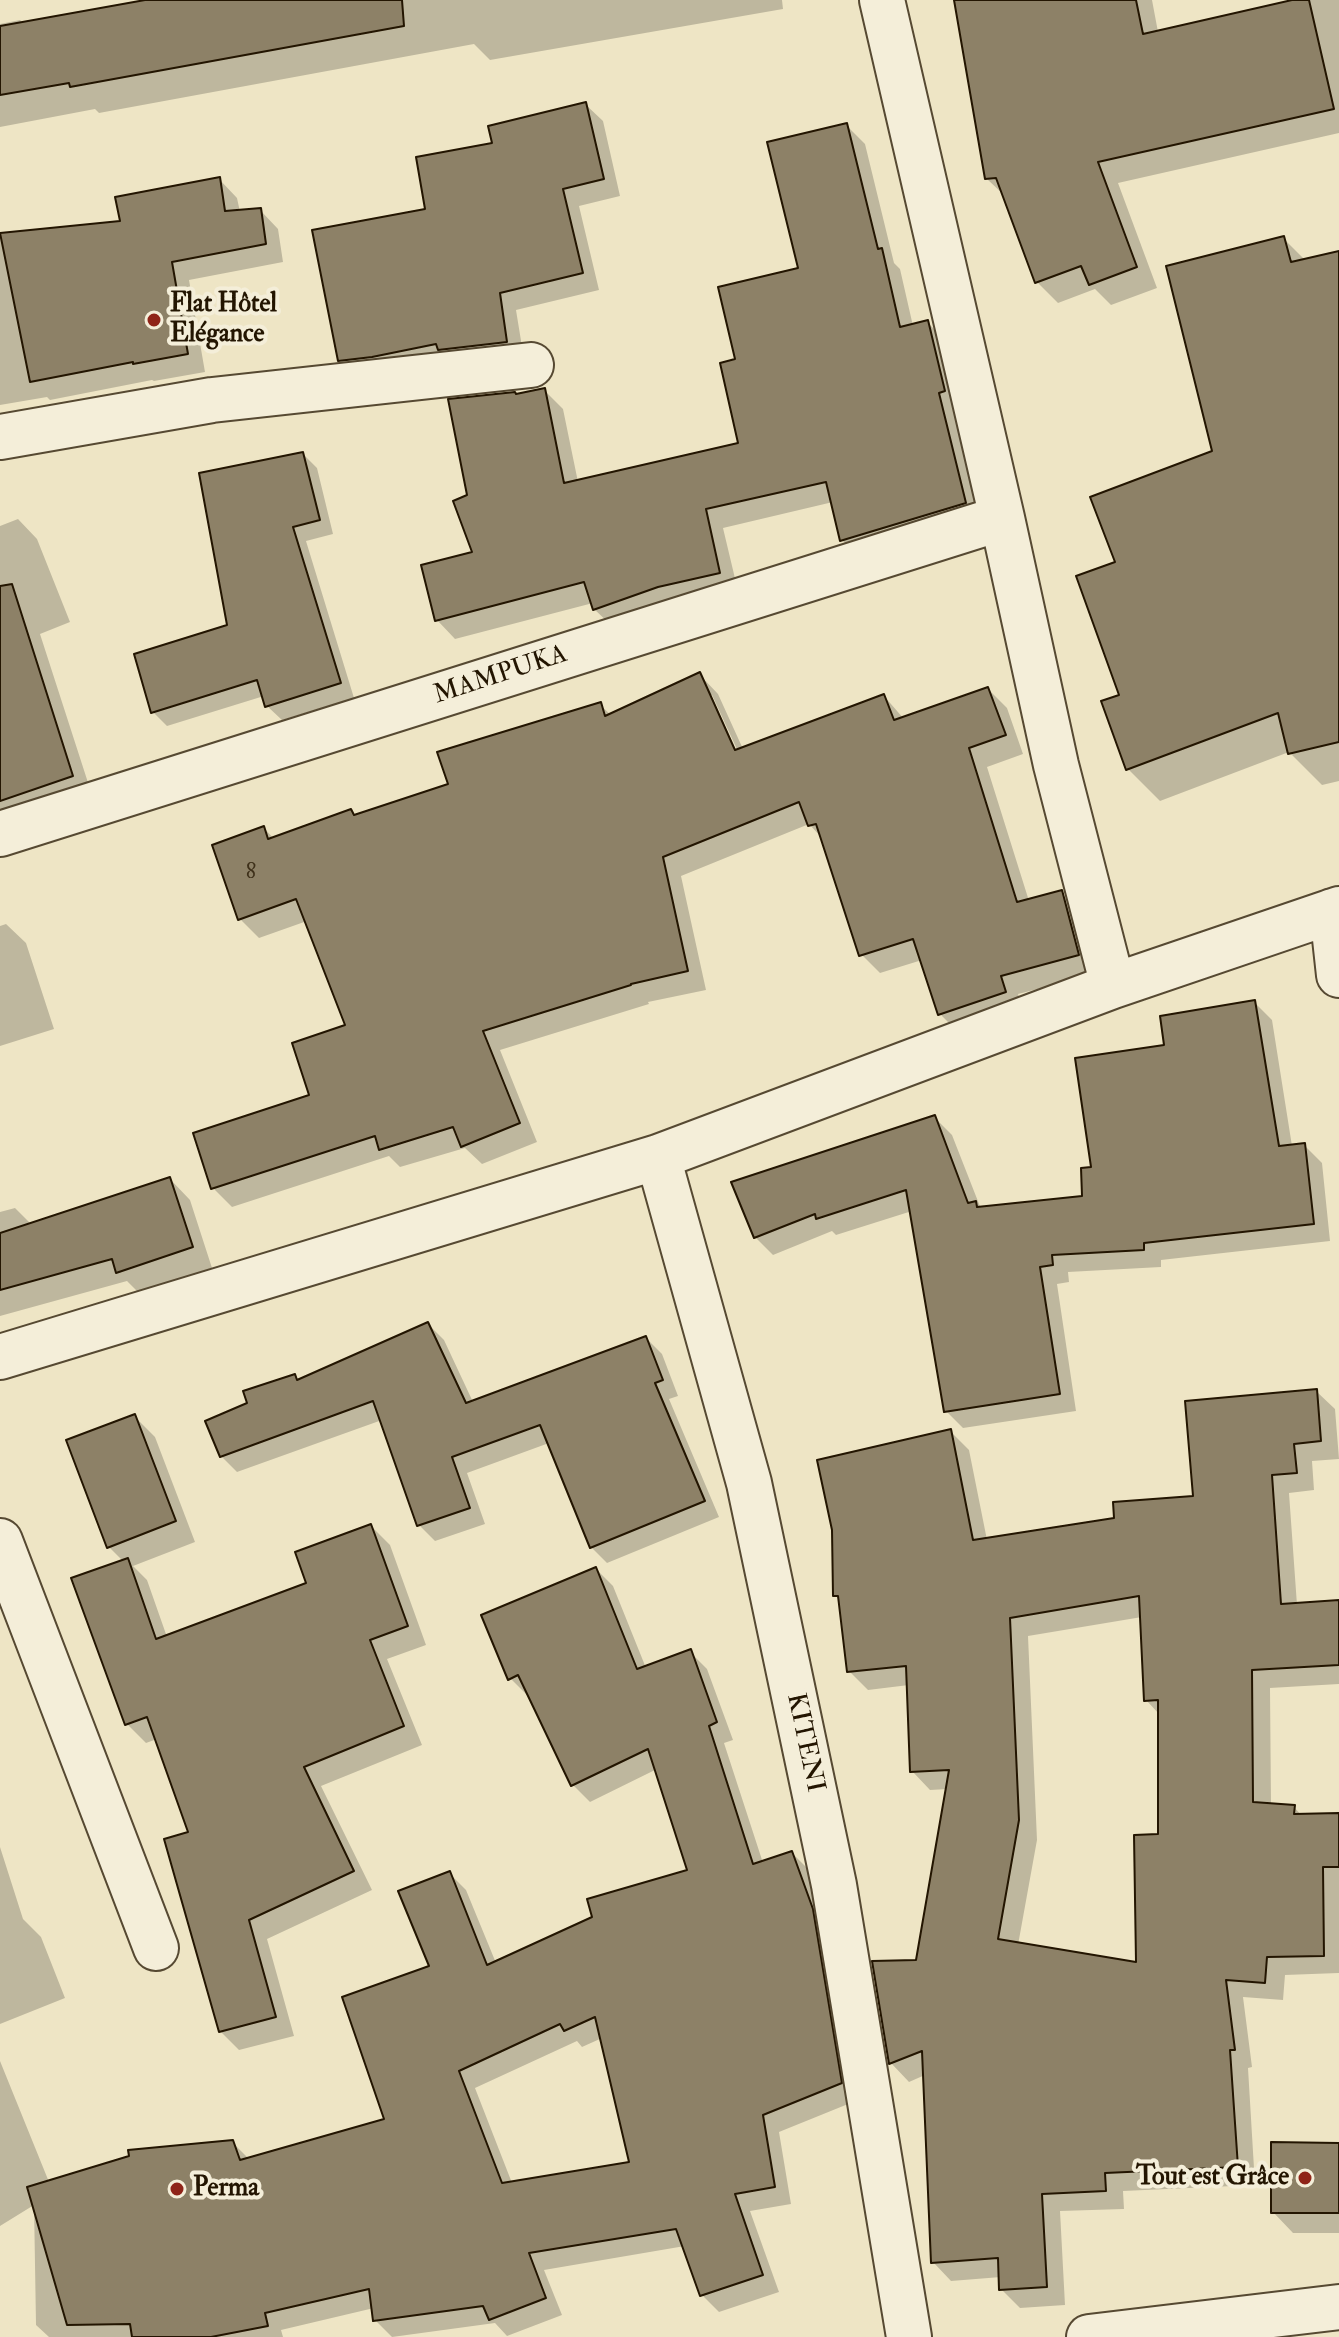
<!DOCTYPE html>
<html>
<head>
<meta charset="utf-8">
<style>
	body { margin:0 }
	canvas { display:block; background:#eee5c5 }
</style>
</head>
<body>
<canvas width="1339" height="2337"></canvas>
<script>
const ctx = document.querySelector('canvas').getContext('2d');
ctx.lineJoin = 'round';
function paint(path, color) { ctx.fillStyle = color; ctx.fill(path, 'evenodd'); }
const poly = rows => new Path2D(rows.map(r => 'M' + r).join(''));
function trace(path, color, width, dash) { ctx.strokeStyle = color; ctx.lineWidth = width; ctx.lineCap = dash ? 'butt' : 'round'; ctx.setLineDash(dash || []); ctx.stroke(path); }
function drawText(font, color, halo, rows, align = 'center') {
  ctx.font = font + ' "IM FELL Double Pica",serif'; ctx.lineWidth = 8; ctx.setLineDash([]); ctx.textBaseline = 'middle'; ctx.strokeStyle = halo; ctx.fillStyle = color; for (const [text, x, y, turn = 0] of rows) {
    ctx.save(); ctx.translate(x, y); ctx.rotate((+turn || 0) * Math.PI / 180); ctx.textAlign = isNaN(turn) ? turn : align; if (halo) ctx.strokeText(text, 0, 0); ctx.fillText(text, 0, 0); ctx.restore();
  }
}
const shadow = poly([
	[156,0,782,0,783,9,490,60,474,44,99,113,95,109,0,127,0,24,20,20,24,24],
	[983,0,1152,0,1158,32,1302,0,1339,0,1339,133,1118,183,1157,288,1111,305,1095,289,1058,303,1037,282,1005,196,987,179],
	[585,104,603,121,620,196,579,206,599,290,516,310,524,359,357,377,340,360,428,211,495,145],
	[846,125,865,144,894,263,900,269,913,326,927,322,946,341,983,522,861,559,842,540,833,502,723,528,738,591,613,627,594,609,593,603,455,639,437,620,475,553,470,497,516,396,544,390,563,409,578,482,741,445,738,361,800,270],
	[219,179,237,198,240,212,260,210,278,229,283,262,189,280,205,372,154,381,152,380,50,400,47,397,0,405,0,235,122,223],
	[1284,239,1306,261,1339,253,1339,781,1322,785,1289,752,1160,801,1128,769,1103,703,1122,696,1118,563,1215,452],
	[303,454,317,468,333,534,306,541,354,698,282,720,267,706,264,696,167,726,153,712,229,626],
	[18,519,37,539,70,622,40,634,92,795,0,827,0,526],
	[700,675,718,694,743,749,884,696,904,719,988,689,1007,708,1023,754,987,767,1029,901,1061,893,1080,912,1097,974,1018,994,1024,1011,959,1033,940,1014,922,960,880,973,861,954,822,838,809,824,681,876,706,990,648,1002,649,1004,500,1050,537,1142,482,1164,465,1148,400,1167,389,1156,232,1207,213,1188,311,1097,348,1027,307,921,259,938,240,919,215,846,264,828,274,839,351,811,356,817,451,786,600,705,611,715],
	[708,695,712,695,741,758,737,760],
	[6,924,26,943,54,1029,0,1046,0,926],
	[1254,1002,1272,1020,1292,1146,1304,1145,1322,1163,1330,1241,1161,1260,1161,1267,1068,1272,1069,1282,1057,1284,1076,1411,963,1428,946,1411,912,1211,836,1235,832,1231,773,1255,755,1237,934,1117,952,1135,981,1209,1084,1198,1093,1169,1167,1046],
	[170,1179,190,1200,212,1268,138,1292,127,1281,0,1316,0,1212,15,1208,32,1225],
	[428,1324,444,1340,473,1402,646,1338,662,1354,678,1396,669,1399,719,1517,607,1563,591,1547,549,1443,467,1473,485,1524,435,1541,419,1525,382,1420,237,1472,221,1456,250,1404,294,1376,300,1381],
	[1316,1391,1335,1409,1339,1459,1312,1461,1314,1490,1289,1493,1297,1605,1339,1602,1339,1684,1270,1688,1271,1806,1294,1807,1302,1816,1339,1815,1339,1973,1285,1975,1283,2000,1243,1997,1252,2067,1248,2068,1255,2185,1123,2191,1124,2209,1060,2211,1065,2305,1020,2308,1001,2289,1001,2277,951,2281,933,2262,925,2075,909,2082,891,2063,918,1962,948,1789,930,1790,912,1771,909,1685,868,1690,849,1671,841,1601,835,1595,950,1431,969,1450,987,1540,1116,1519,1195,1498],
	[1142,1617,1146,1700,1160,1715,1160,1836,1138,1964,1018,1945,1037,1840,1028,1636],
	[134,1416,155,1437,195,1542,133,1566,147,1580,167,1637,309,1585,371,1526,390,1545,426,1645,387,1659,422,1745,321,1786,372,1890,267,1939,294,2036,239,2050,220,2031,191,1833,157,1739,146,1743,127,1724,124,1562,109,1547],
	[596,1569,613,1586,646,1668,690,1652,707,1669,733,1740,724,1743,763,1863,792,1853,809,1870,858,2100,779,2132,791,2204,750,2211,779,2292,719,2312,702,2295,685,2246,544,2270,562,2315,507,2336,495,2323,392,2337,375,2320,374,2308,281,2330,283,2337,49,2337,36,2325,34,2205,0,2226,0,2061,49,2182,232,2142,250,2160,387,2121,431,1967,449,1873,466,1890,496,1963,689,1871,657,1769,590,1802,573,1785,529,1694,527,1695,510,1678],
	[602,2038,632,2164,512,2183,475,2088,577,2041,582,2047],
	[0,1847,23,1919,41,1937,65,1998,0,2024],
	[1339,2145,1339,2233,1293,2233,1273,2212]
]);
const building = poly([
	[145,0,402,0,404,26,70,87,69,83,0,95,0,26,145,0],
	[954,0,1136,0,1143,34,1292,0,1309,0,1334,109,1098,162,1137,267,1089,285,1081,266,1035,283,996,178,985,179,954,0],
	[586,102,604,179,563,189,583,273,500,293,507,342,438,350,436,344,372,357,338,361,312,230,425,209,416,157,492,143,488,126,586,102],
	[847,123,878,249,882,248,900,327,928,320,945,391,939,393,966,503,840,541,826,482,706,509,720,573,658,587,593,610,584,582,435,621,421,565,472,552,453,501,467,495,448,399,515,392,516,394,545,388,564,483,738,443,720,363,735,359,718,287,798,268,767,142,847,123],
	[220,177,225,211,261,208,266,244,172,262,188,354,133,364,133,362,30,382,0,233,120,221,115,197,220,177],
	[1284,236,1291,262,1339,251,1339,742,1288,754,1278,713,1126,770,1101,701,1119,695,1076,576,1115,562,1090,497,1212,451,1166,266,1284,236],
	[303,452,320,520,293,527,341,683,265,707,257,680,151,713,134,654,227,625,199,473,303,452],
	[12,584,73,776,0,801,0,586,12,584],
	[700,672,735,750,884,694,894,720,988,687,1006,735,969,748,1017,902,1062,890,1079,955,1001,976,1006,992,938,1015,913,939,859,956,816,824,808,826,799,802,663,857,688,971,631,984,631,985,483,1031,520,1123,461,1147,453,1127,379,1150,375,1136,211,1189,193,1133,309,1095,292,1043,345,1025,296,899,238,920,212,845,264,826,268,839,351,809,354,815,448,784,437,752,601,702,605,716,700,672],
	[1255,1000,1279,1146,1305,1143,1314,1224,1144,1243,1144,1250,1052,1255,1053,1265,1040,1267,1060,1394,944,1412,906,1190,816,1219,815,1214,754,1238,731,1182,935,1115,968,1203,976,1201,977,1207,1082,1196,1081,1168,1091,1167,1075,1058,1164,1045,1160,1016,1255,1000],
	[170,1177,193,1247,116,1273,112,1259,0,1290,0,1233,170,1177],
	[428,1322,466,1403,646,1336,663,1380,655,1383,705,1501,590,1548,540,1425,452,1457,470,1508,417,1526,373,1401,220,1457,205,1421,247,1403,243,1391,295,1374,297,1380,428,1322],
	[1317,1389,1321,1441,1294,1444,1297,1473,1272,1475,1281,1604,1339,1600,1339,1665,1252,1670,1253,1802,1295,1805,1294,1814,1339,1813,1339,1867,1323,1867,1324,1956,1267,1957,1265,1983,1226,1980,1235,2050,1230,2050,1238,2167,1105,2173,1106,2191,1042,2194,1047,2287,999,2290,998,2258,931,2263,922,2051,889,2064,872,1961,916,1960,949,1770,910,1772,906,1666,847,1672,838,1596,833,1596,832,1530,817,1460,951,1429,973,1540,1114,1518,1113,1502,1193,1496,1185,1401,1317,1389],
	[1139,1596,1144,1701,1158,1700,1158,1834,1134,1835,1136,1962,998,1939,1019,1820,1010,1618,1139,1596],
	[135,1414,176,1521,107,1548,66,1440,135,1414],
	[371,1524,408,1626,370,1640,404,1726,304,1767,354,1871,249,1920,276,2017,219,2032,164,1839,188,1832,147,1717,125,1725,71,1578,128,1558,156,1639,306,1583,295,1552,371,1524],
	[596,1567,637,1669,691,1649,717,1722,709,1726,753,1864,792,1851,813,1909,842,2083,763,2115,775,2187,735,2194,763,2275,700,2296,676,2229,529,2253,546,2298,489,2320,483,2306,373,2321,369,2289,265,2313,268,2326,211,2337,132,2337,130,2324,67,2325,27,2187,129,2156,128,2150,233,2140,240,2160,384,2119,342,1997,429,1966,398,1891,450,1871,487,1965,592,1917,587,1899,687,1870,648,1749,571,1786,518,1675,508,1680,481,1615,596,1567],
	[595,2017,629,2162,502,2183,459,2071,560,2024,564,2031,595,2017],
	[1271,2142,1339,2143,1339,2213,1271,2213,1271,2142]
]);
const street = poly([
	[882,0,1002,518,1056,765,1113,986],
	[0,437,212,400,531,365],
	[0,834,1002,518],
	[1332,911,1339,975],
	[658,1157,749,1483,834,1885,909,2337],
	[0,1357,658,1157,1113,986,1339,909],
	[0,1541,156,1948],
	[1089,2337,1339,2307]
]);
const markers = [
	[154,320,8,"#8f2418"],
	[1305,2178,8,"#8f2418"],
	[177,2189,8,"#8f2418"]
];
const numberNames = [
	["8",251,873]
];
const poiNames = [
	["Flat Hôtel",170,305],
	["Elégance",170,335],
	["Tout est Grâce",1289,2178,"right"],
	["Perma",193,2189]
];
const streetNames = [
	["MAMPUKA",501,676,-18],
	["KITENI",804,1743,78]
];
paint(shadow, '#0003');
paint(building, '#8d8167');
trace(building, '#231501', 2);
trace(street, '#564932', 48);
trace(street, '#f4eed9', 44);
for (const [x, y, r, color] of markers) { const dot = new Path2D(); dot.arc(x, y, r, 0, 2 * Math.PI); ctx.fillStyle = color; ctx.fill(dot); trace(dot, '#f4eed9', 3); }
drawText('22px', '#3e301a', null, numberNames);
drawText('bold 26px', '#231501', '#f4eed9', poiNames, 'left');
drawText('26px', '#231501', '#f4eed9', streetNames);
</script>
</body>
</html>
